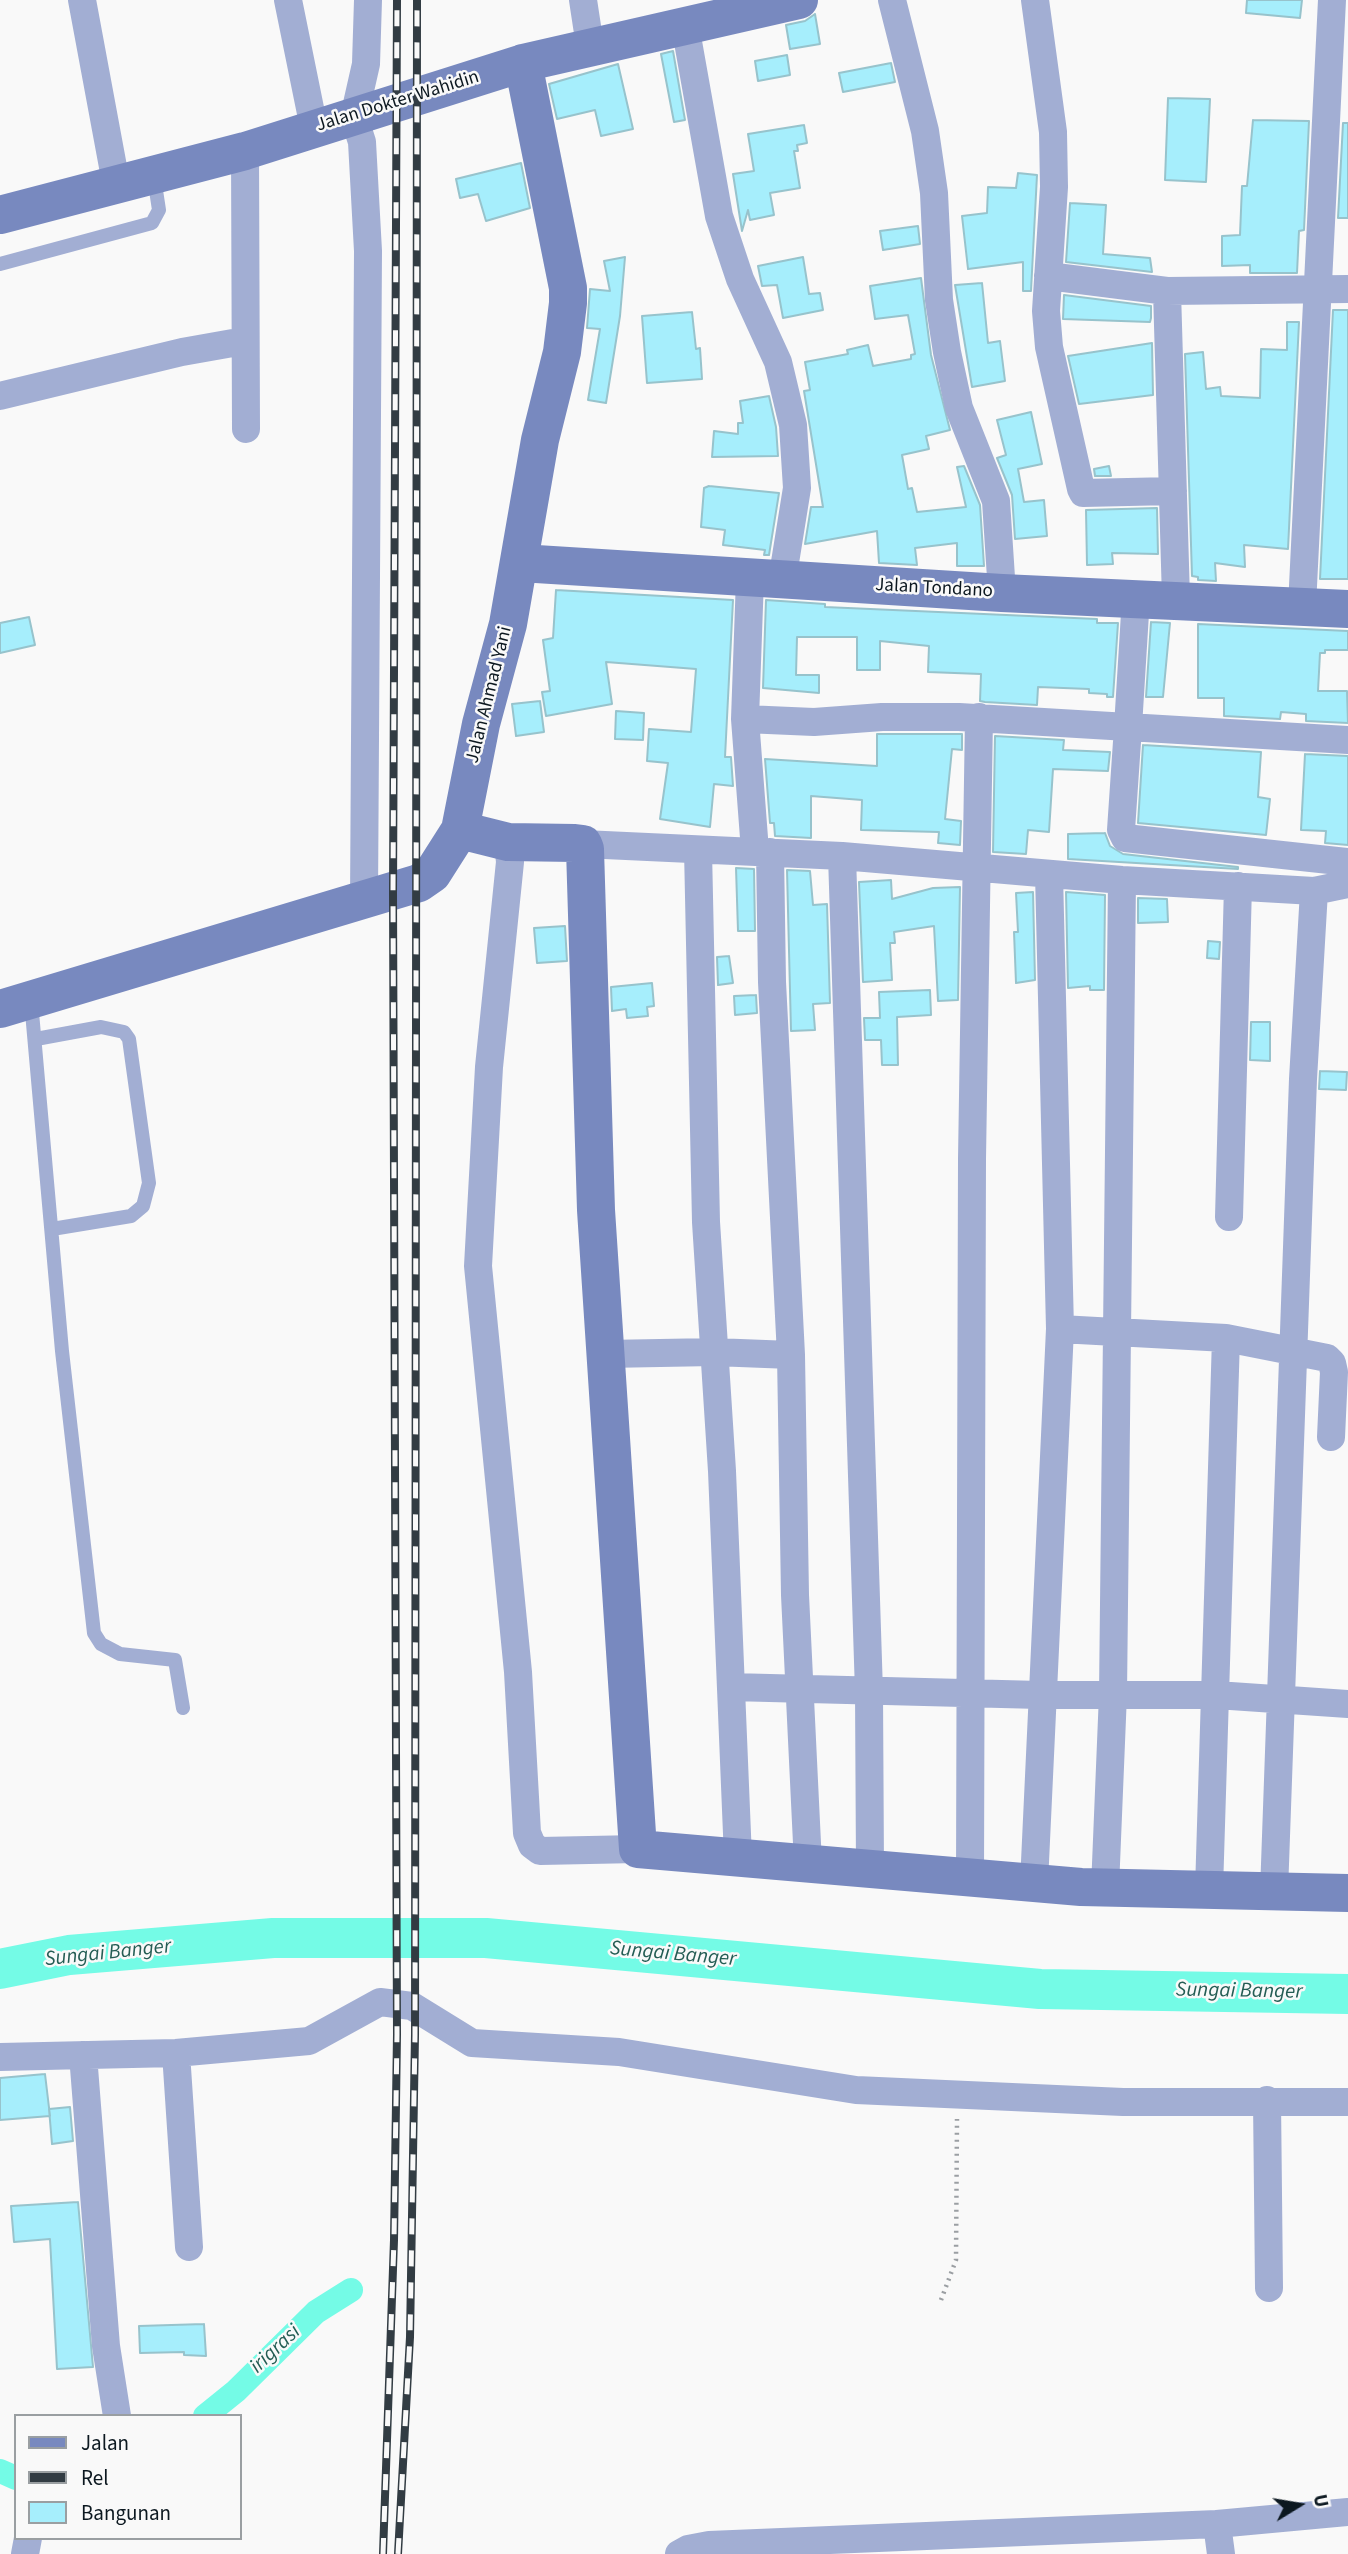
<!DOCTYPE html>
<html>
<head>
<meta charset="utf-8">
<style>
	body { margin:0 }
	#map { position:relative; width:1348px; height:2554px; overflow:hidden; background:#f9f9f9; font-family:"Source Sans 3",sans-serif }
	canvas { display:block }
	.legend { position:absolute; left:14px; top:2414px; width:228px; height:126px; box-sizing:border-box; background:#f9f9f9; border:2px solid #9a9fa2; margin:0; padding:9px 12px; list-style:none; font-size:21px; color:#0c1820 }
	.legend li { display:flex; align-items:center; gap:14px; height:35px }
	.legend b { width:35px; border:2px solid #9a9fa2 }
	.north { position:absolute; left:1264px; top:2470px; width:70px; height:70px; -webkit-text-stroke:5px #f9f9f9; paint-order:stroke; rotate:79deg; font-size:19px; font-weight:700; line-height:28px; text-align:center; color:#0c1820 }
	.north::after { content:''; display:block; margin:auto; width:24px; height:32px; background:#0c1820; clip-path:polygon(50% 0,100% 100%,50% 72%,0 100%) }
</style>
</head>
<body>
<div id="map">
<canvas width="1348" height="2554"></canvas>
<ul class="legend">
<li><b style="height:9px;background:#7889bf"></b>Jalan</li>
<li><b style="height:9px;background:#323c43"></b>Rel</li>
<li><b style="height:19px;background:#a6eefc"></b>Bangunan</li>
</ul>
<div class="north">U</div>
</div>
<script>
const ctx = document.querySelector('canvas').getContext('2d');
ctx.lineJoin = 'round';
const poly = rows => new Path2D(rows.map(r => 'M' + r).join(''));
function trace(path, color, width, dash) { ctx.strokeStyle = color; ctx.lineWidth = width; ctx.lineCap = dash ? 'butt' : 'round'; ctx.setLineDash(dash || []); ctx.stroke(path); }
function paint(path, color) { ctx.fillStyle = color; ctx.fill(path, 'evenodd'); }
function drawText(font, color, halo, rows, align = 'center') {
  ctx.font = font + ' "Source Sans 3",sans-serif'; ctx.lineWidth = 5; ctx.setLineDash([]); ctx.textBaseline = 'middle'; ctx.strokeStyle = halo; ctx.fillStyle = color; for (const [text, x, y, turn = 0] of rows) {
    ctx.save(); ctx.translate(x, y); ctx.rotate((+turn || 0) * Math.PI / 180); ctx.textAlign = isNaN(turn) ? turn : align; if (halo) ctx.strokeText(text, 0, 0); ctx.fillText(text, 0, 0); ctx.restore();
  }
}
const canal = poly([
	[205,2416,236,2391,316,2312,351,2290],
	[0,2471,16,2478]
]);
const river = poly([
	[0,1969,69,1955,273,1938,486,1938,1040,1989,1348,1994]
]);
const building = poly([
	[1247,0,1302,0,1300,18,1246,13,1247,0],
	[815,14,820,44,790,49,786,25,805,21,815,14],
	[673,51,685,120,674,122,661,54,673,51],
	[787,55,790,75,758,81,755,61,787,55],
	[891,63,895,82,843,92,839,73,891,63],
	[618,64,633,129,601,136,595,110,557,119,549,84,618,64],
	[1168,98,1210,99,1206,182,1165,180,1168,98],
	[1253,120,1309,121,1304,230,1299,231,1297,273,1250,273,1250,265,1222,266,1222,236,1240,235,1242,186,1247,186,1253,120],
	[1343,123,1348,123,1348,218,1338,218,1343,123],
	[804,125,807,143,797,145,798,151,794,151,800,188,770,193,774,215,750,220,748,210,742,231,733,174,754,171,748,134,804,125],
	[521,163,530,208,486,221,478,194,460,198,456,179,521,163],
	[1018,173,1037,175,1031,291,1023,291,1023,262,968,269,962,216,987,213,988,187,1016,188,1018,173],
	[1070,203,1106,205,1103,254,1150,258,1152,272,1066,262,1070,203],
	[918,226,920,244,883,250,880,231,918,226],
	[625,257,620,316,606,403,588,400,600,329,587,328,590,289,610,291,604,261,625,257],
	[803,257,809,294,820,293,823,310,783,318,777,285,762,286,758,266,803,257],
	[921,278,931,355,950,430,926,436,929,449,902,455,908,489,912,488,917,512,966,507,957,467,964,466,980,505,984,566,957,566,957,543,915,548,917,565,879,563,877,531,805,544,811,507,823,507,804,391,810,390,805,362,848,354,847,350,868,345,873,366,911,359,911,355,915,354,908,315,875,319,870,286,921,278],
	[982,283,988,343,1000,341,1005,381,972,387,955,285,982,283],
	[1064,295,1151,306,1151,318,1150,322,1063,319,1064,295],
	[1333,310,1348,310,1348,579,1320,579,1333,310],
	[692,312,696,349,700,348,702,379,647,383,642,316,692,312],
	[1287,322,1299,322,1288,549,1244,545,1245,567,1215,563,1216,581,1198,580,1198,577,1192,576,1185,354,1203,352,1206,389,1220,387,1221,396,1260,398,1261,349,1287,350,1287,322],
	[1152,343,1153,395,1079,404,1068,356,1152,343],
	[769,396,776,427,778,456,712,457,714,431,738,434,738,423,743,423,740,401,769,396],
	[1031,412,1042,464,1018,469,1024,502,1044,500,1047,536,1015,539,1012,495,997,458,1006,455,997,420,1031,412],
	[1109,466,1111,476,1095,476,1094,469,1109,466],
	[709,486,779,493,769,555,764,555,765,550,723,545,725,530,701,527,704,488,709,486],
	[1157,508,1158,554,1112,553,1113,564,1087,565,1086,510,1157,508],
	[556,590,733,600,725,757,731,757,733,786,714,784,710,827,660,819,668,763,647,761,649,729,691,732,696,669,606,662,612,704,546,716,542,692,550,691,543,640,553,638,556,590],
	[766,600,825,604,825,607,1097,619,1097,623,1118,623,1113,697,1107,697,1107,694,1089,693,1089,689,1038,687,1037,705,985,702,980,701,981,674,928,672,929,646,880,641,880,670,857,670,857,637,797,637,796,675,819,675,819,693,763,688,766,600],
	[29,617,35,645,0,653,0,623,29,617],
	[1151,622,1170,623,1163,697,1146,697,1151,622],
	[1198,624,1348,631,1348,650,1325,650,1325,653,1320,653,1318,691,1347,691,1348,723,1306,721,1306,714,1281,712,1280,719,1224,716,1224,698,1198,698,1198,624],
	[540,701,544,732,516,736,512,704,540,701],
	[616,711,644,713,643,740,615,739,616,711],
	[877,734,962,734,962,750,952,749,945,819,961,821,960,845,938,843,939,832,861,830,862,800,811,796,811,838,775,836,774,823,770,823,765,759,877,766,877,734],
	[995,736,1064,740,1063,750,1110,752,1108,771,1053,769,1049,832,1028,830,1026,854,993,852,995,736],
	[1143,745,1261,752,1258,797,1270,799,1266,835,1138,823,1143,745],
	[1305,754,1348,756,1348,845,1325,843,1326,831,1301,830,1305,754],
	[1105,833,1110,846,1123,854,1238,867,1238,869,1068,859,1068,834,1105,833],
	[736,868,754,869,755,931,738,931,736,868],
	[787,870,810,871,813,905,827,904,830,1003,813,1004,815,1030,791,1031,787,870],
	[891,880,892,899,933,888,960,887,958,1000,938,1001,934,926,894,932,895,943,890,943,892,980,863,982,859,882,891,880],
	[1033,892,1035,980,1016,983,1014,932,1018,932,1016,893,1033,892],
	[1066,892,1105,895,1104,990,1090,990,1090,986,1068,988,1066,892],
	[1138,898,1167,899,1168,922,1138,923,1138,898],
	[565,926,567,961,537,963,534,928,565,926],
	[1208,941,1220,942,1219,959,1207,958,1208,941],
	[729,956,733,983,718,985,717,957,729,956],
	[652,983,654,1006,647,1007,648,1016,627,1018,626,1009,612,1011,611,987,652,983],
	[930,990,931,1015,897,1017,898,1065,882,1065,881,1040,865,1040,864,1018,880,1018,879,992,930,990],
	[756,995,757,1013,735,1015,734,996,756,995],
	[1251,1022,1270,1022,1270,1061,1250,1060,1251,1022],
	[1320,1071,1347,1072,1346,1090,1319,1089,1320,1071],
	[45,2074,50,2116,0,2120,0,2078,45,2074],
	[70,2107,73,2141,52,2144,49,2109,70,2107],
	[78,2202,93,2367,57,2369,50,2239,14,2242,11,2206,78,2202],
	[204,2324,206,2356,184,2355,184,2352,140,2353,139,2326,204,2324]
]);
const path = poly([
	[941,2300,956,2260,957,2119]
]);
const lane = poly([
	[0,264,152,223,159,210,154,177],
	[31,1001,62,1351,94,1633,101,1644,120,1654,175,1660,183,1708],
	[36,1039,101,1027,124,1032,129,1039,149,1183,143,1206,131,1216,52,1229]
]);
const street = poly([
	[82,0,116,183],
	[288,0,314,128],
	[583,0,590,46],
	[892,0,925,131,934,193,939,300,947,352,959,408,996,501,1002,593],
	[1035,0,1053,132,1054,187,1046,311,1049,347,1081,489,1083,493,1173,491],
	[685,25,719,216,740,279,778,362,793,425,797,488,782,581],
	[245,151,246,429],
	[1048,276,1167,291,1348,289],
	[1167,291,1176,599],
	[0,396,182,352,244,341],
	[750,578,745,719,755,851],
	[1136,597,1128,727,1348,740],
	[1302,606,1332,0],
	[745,719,814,722,882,717,959,717,1128,727,1121,830,1125,838,1348,862],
	[508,842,510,862,489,1067,478,1266,518,1672,527,1833,532,1845,540,1851,638,1849],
	[583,844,842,856,1122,880,1314,891,1348,884],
	[698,850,706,1222,722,1471,738,1858],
	[770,852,772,982,791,1355,795,1595,808,1864],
	[842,856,869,1692,870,1869],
	[364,901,368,251,362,142,354,117,366,64,368,0],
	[1229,1217,1238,886],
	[1060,1329,1226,1338,1327,1358,1332,1363,1334,1372,1331,1437],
	[606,1354,714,1352,791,1355],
	[731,1687,1040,1695,1216,1695,1348,1704],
	[970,1878,972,1159,979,717],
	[1034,1883,1060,1329,1049,874],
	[1105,1888,1113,1694,1122,880],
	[1209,1890,1226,1338],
	[1274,1892,1303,1079,1314,891],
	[176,2053,189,2247],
	[83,2055,106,2346,117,2416],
	[0,2057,176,2053,309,2041,380,2002,412,2006,472,2043,619,2052,856,2090,1123,2102,1348,2102],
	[1267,2100,1269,2288],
	[1217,2524,1348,2512],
	[25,2554,28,2538],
	[679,2554,688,2549,709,2545,1217,2524,1221,2554]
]);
const secondary = poly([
	[0,215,245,151,523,63,799,0],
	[520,563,1002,593,1348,609],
	[460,830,508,842,575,843,583,844,585,849,596,1210,638,1849,1081,1887,1348,1893],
	[0,1009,419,883,432,874,460,830,481,724,508,624,540,440,562,352,568,303,568,288,523,63]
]);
const rail = poly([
	[383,2554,394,2240,397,2034,393,892,397,0],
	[398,2554,410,2337,415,2035,417,0]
]);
const streetNames = [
	["Jalan Dokter Wahidin",398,102,-17],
	["Jalan Tondano",934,589,3],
	["Jalan Ahmad Yani",490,695,-76]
];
const waterNames = [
	["Sungai Banger",108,1954,-6],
	["Sungai Banger",673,1955,5],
	["Sungai Banger",1239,1992,1],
	["irigrasi",276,2350,-43]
];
trace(canal, '#74fbe6', 24);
trace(river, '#74fbe6', 40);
paint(building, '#a6eefc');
trace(building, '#97c3cc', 2);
trace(path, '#9b9fa3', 4.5, [2, 5]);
trace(lane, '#a2aed3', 14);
trace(street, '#a2aed3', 28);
trace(secondary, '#7889bf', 38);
trace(rail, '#323c43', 8);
trace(rail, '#f9f9f9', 5, [16]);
drawText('19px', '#0c1820', '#f9f9f9', streetNames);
drawText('italic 21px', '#245d54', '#f9f9f9', waterNames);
</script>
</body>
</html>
